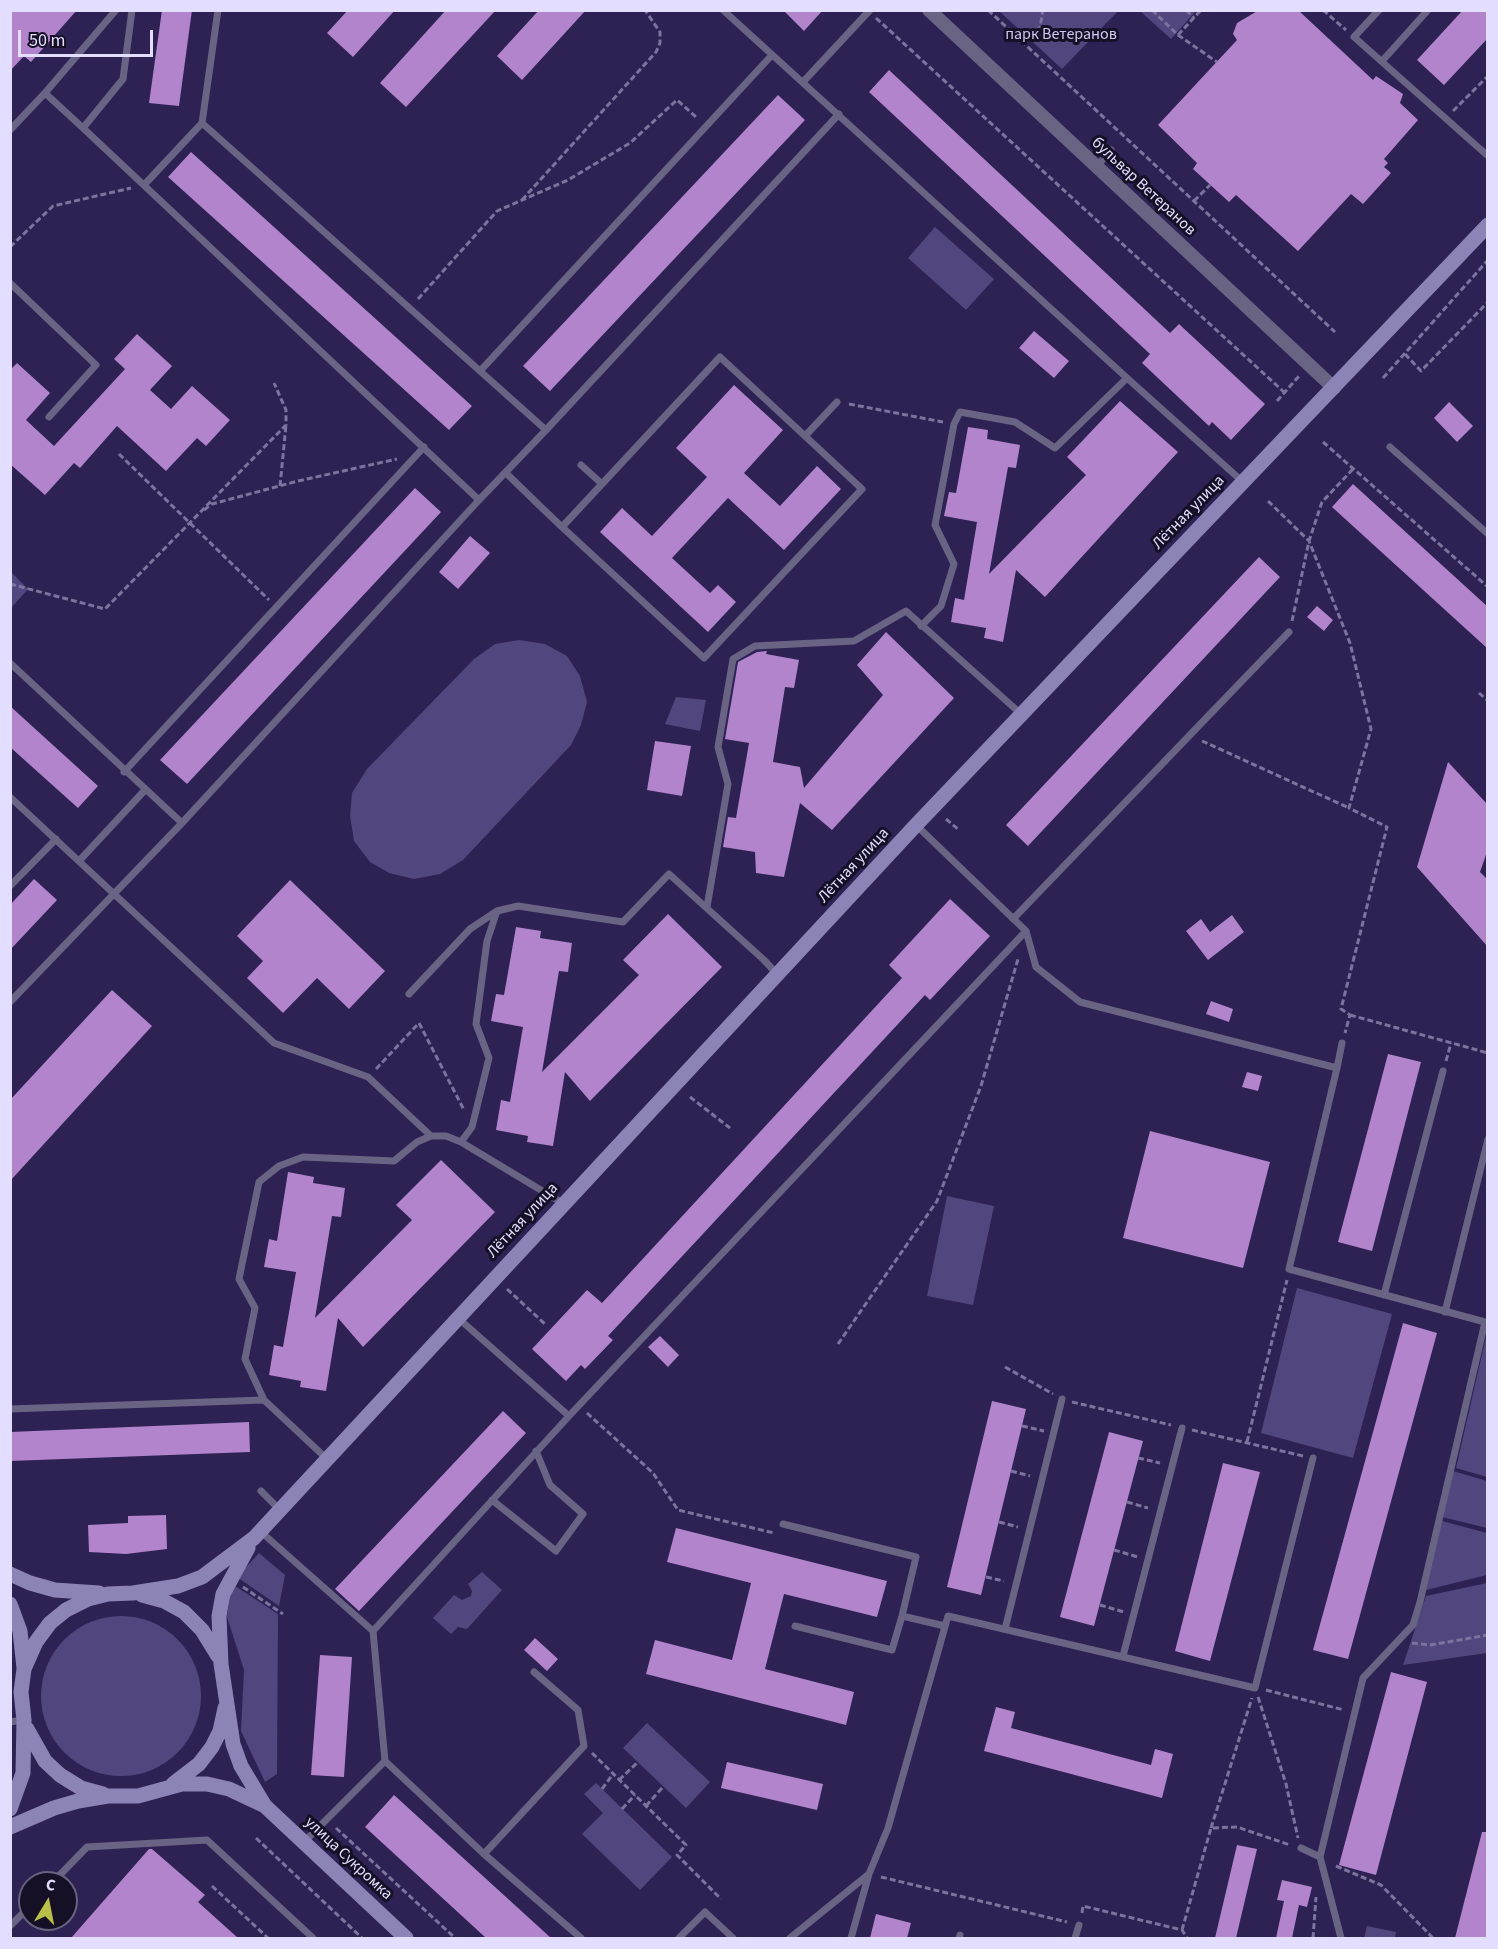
<!DOCTYPE html>
<html>
<head>
<meta charset="utf-8">
<style>
	body { margin:0 }
	#map { position:relative; width:1498px; height:1949px; overflow:hidden; background:#2e2153; font-family:"Source Sans 3",sans-serif }
	canvas { display:block }
	.frame { position:absolute; inset:0; border:12px solid #e3deff; pointer-events:none }
	.north { position:absolute; left:18px; top:1871px; width:60px; height:60px; box-sizing:border-box; background:#151026; border:2px solid #67627d; border-radius:50%; rotate:10deg; font-size:16px; font-weight:700; line-height:24px; text-align:center; color:#e3deff }
	.north::after { content:''; display:block; margin:auto; width:21px; height:27px; background:#b9c046; clip-path:polygon(50% 0,100% 100%,50% 72%,0 100%) }
	.scale { position:absolute; left:18px; top:30px; width:135px; height:27px; box-sizing:border-box; border:3px solid #e3deff; border-top:0; padding-left:8px; font-size:18px; line-height:21px; white-space:nowrap; color:#e3deff; -webkit-text-stroke:4px #151026; paint-order:stroke }
</style>
</head>
<body>
<div id="map">
<canvas width="1498" height="1949"></canvas>
<div class="frame"></div>
<div class="north">С</div>
<div class="scale">50 m</div>
</div>
<script>
const ctx = document.querySelector('canvas').getContext('2d');
ctx.lineJoin = 'round';
function paint(path, color) { ctx.fillStyle = color; ctx.fill(path, 'evenodd'); }
const poly = rows => new Path2D(rows.map(r => 'M' + r).join(''));
function trace(path, color, width, dash) { ctx.strokeStyle = color; ctx.lineWidth = width; ctx.lineCap = dash ? 'butt' : 'round'; ctx.setLineDash(dash || []); ctx.stroke(path); }
function drawText(font, color, halo, rows, align = 'center') {
  ctx.font = font + ' "Source Sans 3",sans-serif'; ctx.lineWidth = 6; ctx.setLineDash([]); ctx.textBaseline = 'middle'; ctx.strokeStyle = halo; ctx.fillStyle = color; for (const [text, x, y, turn = 0] of rows) {
    ctx.save(); ctx.translate(x, y); ctx.rotate((+turn || 0) * Math.PI / 180); ctx.textAlign = isNaN(turn) ? turn : align; if (halo) ctx.strokeText(text, 0, 0); ctx.fillText(text, 0, 0); ctx.restore();
  }
}
const green = poly([
	[999,11,1118,11,1062,69],
	[1140,11,1196,11,1171,39],
	[935,227,994,279,966,310,908,258],
	[10,571,28,589,11,608,10,608],
	[519,640,545,644,567,656,580,676,587,702,581,725,571,745,463,860,440,874,414,879,389,873,370,862,354,841,350,816,352,793,367,769,474,659,495,644],
	[676,697,706,700,700,731,665,724],
	[947,1196,994,1206,973,1305,927,1296],
	[1297,1288,1392,1314,1353,1458,1261,1433],
	[1486,1337,1488,1339,1487,1477,1456,1468],
	[1453,1471,1487,1481,1487,1528,1442,1517],
	[1442,1521,1487,1533,1487,1575,1426,1590],
	[259,1553,285,1575,279,1606,237,1577],
	[482,1572,502,1590,467,1629,458,1627,451,1634,433,1618,454,1595,462,1600,471,1596,472,1591,468,1584],
	[1487,1583,1487,1653,1403,1665,1426,1596],
	[232,1584,278,1614,277,1774,265,1782,241,1731,244,1670,227,1617],
	'41 1696a80 80 0 1 1 160 0a80 80 0 1 1-160 0Z',
	[647,1723,710,1782,686,1808,623,1748],
	[596,1783,672,1857,640,1890,582,1834,603,1813,584,1794],
	[1367,1926,1396,1932,1395,1938,1364,1938]
]);
const building = poly([
	[10,10,77,10,31,62,24,56,10,71],
	[162,10,192,10,179,106,149,103],
	[348,10,395,10,353,57,327,33],
	[446,10,496,10,406,107,380,83],
	[539,10,586,10,522,80,497,56],
	[783,10,823,10,804,31],
	[1259,10,1298,10,1373,80,1376,76,1403,94,1400,103,1418,120,1384,159,1388,163,1384,167,1391,173,1363,204,1351,194,1298,251,1236,195,1229,202,1193,169,1197,163,1158,125,1237,40,1233,34,1237,23],
	[1463,10,1488,10,1488,38,1444,85,1417,60],
	[889,70,1170,333,1179,324,1265,404,1231,440,1212,422,1209,426,1142,363,1150,354,869,92],
	[778,95,805,120,550,391,523,366],
	[191,152,472,406,449,430,168,177],
	[1034,331,1069,361,1054,378,1019,348],
	[137,334,172,366,150,390,171,409,192,386,230,420,206,446,197,438,166,471,117,426,80,468,74,463,45,495,10,464,10,370,17,363,50,393,26,420,54,446,125,369,114,359],
	[734,385,783,430,744,473,780,506,817,466,841,489,784,550,728,498,672,558,710,593,718,585,736,602,708,632,600,532,622,508,652,536,707,477,676,448],
	[1120,401,1178,452,1045,597,1016,570,1003,642,984,638,986,628,951,622,955,598,964,600,977,522,944,516,949,492,956,493,968,427,988,430,987,439,1020,445,1016,468,1008,467,989,574,1086,475,1067,457],
	[1449,402,1473,426,1457,442,1434,418],
	[1353,484,1488,607,1488,649,1332,507],
	[415,488,441,512,187,784,160,760],
	[470,536,490,553,458,589,439,572],
	[1259,557,1280,577,1028,846,1006,825],
	[1317,606,1333,620,1324,631,1307,617],
	[886,632,954,698,832,830,800,803,784,877,756,873,755,852,723,847,728,817,736,818,749,743,725,739,738,662,757,652,767,651,766,654,799,660,794,688,785,687,773,762,800,767,804,788,883,695,857,665],
	[10,706,98,786,78,808,10,747],
	[655,741,691,746,682,796,647,790],
	[1448,762,1488,805,1488,849,1480,872,1488,880,1488,947,1417,867],
	[34,879,57,900,10,950,10,905],
	[290,880,385,971,349,1009,317,978,283,1013,247,978,263,961,237,936],
	[950,899,990,936,930,1000,925,995,608,1336,613,1340,585,1369,581,1365,566,1381,532,1349,587,1290,602,1303,902,978,889,965],
	[668,914,722,967,590,1101,565,1072,553,1146,527,1142,528,1136,496,1130,501,1100,510,1102,523,1027,491,1021,496,994,504,995,516,927,541,931,540,938,572,943,568,972,559,971,542,1072,639,975,623,960],
	[1232,915,1244,932,1208,960,1186,931,1201,919,1210,932],
	[112,990,152,1026,10,1181,10,1100],
	[1211,1001,1233,1009,1229,1022,1206,1014],
	[1388,1054,1421,1062,1372,1251,1338,1242],
	[1247,1072,1262,1076,1258,1091,1242,1087],
	[1150,1131,1270,1162,1243,1268,1123,1238],
	[441,1160,495,1212,363,1347,338,1318,326,1391,300,1387,301,1381,269,1375,274,1345,283,1347,296,1272,264,1267,269,1239,277,1241,288,1172,314,1177,313,1183,345,1188,341,1217,332,1216,315,1318,412,1220,396,1205],
	[1403,1323,1437,1333,1348,1659,1313,1650],
	[660,1336,679,1355,668,1367,648,1347],
	[992,1401,1026,1409,981,1595,947,1587],
	[503,1411,526,1433,359,1611,335,1589],
	[249,1422,250,1452,10,1461,10,1432],
	[1109,1432,1143,1441,1094,1626,1060,1617],
	[1223,1463,1260,1472,1210,1661,1175,1651],
	[166,1515,167,1549,126,1554,89,1552,88,1525,128,1523,128,1516],
	[676,1528,887,1581,877,1617,784,1594,765,1669,854,1692,846,1725,646,1674,655,1640,732,1660,751,1583,667,1562],
	[535,1638,558,1659,547,1671,524,1650],
	[320,1655,352,1657,344,1777,311,1775],
	[1391,1672,1427,1682,1376,1875,1339,1865],
	[996,1707,1015,1712,1011,1728,1151,1765,1155,1749,1173,1754,1162,1798,984,1751],
	[727,1762,823,1784,817,1810,721,1788],
	[394,1795,551,1938,486,1938,365,1827],
	[1482,1832,1488,1832,1488,1938,1455,1938],
	[1237,1845,1257,1849,1236,1938,1215,1938],
	[149,1849,152,1849,205,1895,198,1902,238,1938,71,1938],
	[1282,1880,1312,1887,1307,1907,1299,1905,1292,1938,1276,1938,1284,1901,1277,1900],
	[876,1914,911,1923,907,1938,870,1938]
]);
const path = poly([
	[988,10,1335,332],
	[1152,10,1178,35,1217,62],
	[1186,10,1194,18],
	[1323,10,1346,30],
	[876,18,1285,393],
	[1178,35,1201,10],
	[1024,44,1040,27,1043,10],
	[1453,111,1488,76],
	[522,200,656,52,660,43,660,32,645,10],
	[1194,201,1210,185],
	[10,247,53,206,131,188],
	[418,299,497,211,568,180,630,143,677,100,697,118],
	[1405,354,1421,371,1488,302],
	[1383,378,1488,260],
	[1277,401,1299,376],
	[849,404,943,422],
	[1323,442,1488,587],
	[119,454,269,600],
	[280,486,286,425],
	[1268,501,1309,541,1350,643,1371,729,1349,808,1387,827,1341,1009,1350,1015,1345,1033],
	[204,510,212,504,298,481,397,459],
	[10,584,105,609,286,425,286,410,274,383],
	[1292,621,1309,541,1322,502,1353,469],
	[1479,693,1488,701],
	[1202,741,1349,808],
	[946,819,959,830],
	[1350,1015,1488,1053],
	[1446,1061,1451,1043],
	[376,1069,419,1023,464,1110],
	[690,1097,730,1128],
	[507,1289,546,1325],
	[838,1344,937,1201,981,1086,1018,959],
	[1005,1367,1053,1394],
	[1072,1402,1171,1425],
	[587,1413,653,1473,678,1510,774,1533],
	[1022,1426,1044,1431],
	[1192,1430,1303,1456],
	[1247,1442,1287,1280],
	[1138,1458,1160,1463],
	[1011,1471,1030,1476],
	[1127,1502,1148,1508],
	[999,1522,1018,1527],
	[1114,1550,1138,1557],
	[986,1577,1004,1581],
	[243,1587,283,1614],
	[1100,1605,1124,1612],
	[1412,1643,1430,1645,1488,1635],
	[1266,1690,1344,1710],
	[1258,1697,1286,1784,1298,1838],
	[592,1753,686,1845,677,1855,721,1899],
	[619,1780,637,1763],
	[602,1789,613,1774],
	[646,1806,663,1787],
	[622,1809,635,1795],
	[336,1828,455,1938],
	[1211,1828,1252,1698],
	[256,1838,362,1938],
	[1336,1866,1381,1885,1433,1938],
	[881,1877,1067,1922],
	[212,1886,268,1938],
	[1082,1913,1083,1906,1182,1930,1187,1938],
	[1182,1930,1211,1828,1237,1827,1290,1845],
	[1313,1938,1316,1897]
]);
const lane = poly([
	[218,10,202,123,480,371,771,56],
	[723,10,1127,378],
	[1379,10,1354,37,1488,156],
	[1383,60,1428,10],
	[803,82,870,10],
	[45,93,116,10],
	[10,130,45,93,83,128,123,79,132,10],
	[1097,166,1111,150],
	[144,185,202,123],
	[10,283,96,365,49,417],
	[480,371,546,430,839,114],
	[805,436,837,402],
	[1390,447,1488,534],
	[581,465,602,484],
	[506,473,542,508,562,527,704,658,862,489,720,357,562,527],
	[479,500,546,430],
	[921,626,941,606,954,564,935,525,954,424,960,412,1015,422,1055,448,1127,378,1243,482],
	[10,663,182,823],
	[124,772,424,447],
	[10,797,274,1043,368,1077,431,1136],
	[916,825,1026,931,1036,967,1080,1002,1337,1068,1342,1043],
	[79,861,145,790],
	[10,886,56,839],
	[707,907,728,784,718,747,733,659,755,646,854,641,906,611,1021,714],
	[1013,919,1289,632],
	[409,994,470,929,497,911],
	[10,1002,182,823,479,500,83,128],
	[1337,1068,1289,1269,1485,1322,1420,1602,1413,1625,1363,1678,1320,1857,1341,1938],
	[461,1142,472,1127,489,1058,476,1024,487,941,497,911,518,906,623,922,669,874,764,960,777,974],
	[1384,1295,1443,1071],
	[1445,1312,1488,1139],
	[458,1318,569,1416],
	[10,1409,264,1400],
	[327,1459,264,1400,245,1359,255,1308,239,1279,259,1182,279,1166,303,1157,394,1161,417,1142,431,1136,446,1136,461,1142,564,1204],
	[261,1491,280,1510],
	[492,1500,556,1551,583,1514,550,1485,536,1451],
	[783,1524,916,1557,902,1616],
	[260,1531,373,1631,385,1761,304,1842],
	[795,1626,892,1650,902,1616,945,1626],
	[1005,1629,1062,1399],
	[373,1631,569,1416,1026,931],
	[1123,1656,1182,1428],
	[534,1672,578,1710,584,1746,484,1854,581,1938],
	[10,1722,24,1720],
	[385,1761,484,1854],
	[1301,1848,1320,1857],
	[52,1883,87,1847,207,1840,313,1938],
	[10,1926,30,1906],
	[679,1938,705,1912,733,1938],
	[790,1938,869,1874,888,1828,948,1616,1255,1688,1313,1458],
	[851,1938,869,1874],
	[959,1938,960,1935],
	[1075,1938,1079,1925]
]);
const street = poly([
	[929,10,1334,388]
]);
const secondary = poly([
	[248,1548,223,1594,219,1616,221,1664,233,1744,241,1766,265,1806,406,1938],
	[10,1574,30,1583,55,1590,99,1593],
	[142,1595,164,1601,184,1612,202,1630,218,1656],
	[10,1604,20,1631,24,1668],
	[27,1729,45,1761,60,1775,81,1788,103,1794],
	[173,1784,199,1764,212,1747,220,1731,225,1708],
	[10,1809,23,1773,24,1720,21,1692,24,1669,36,1642,50,1623,66,1610,88,1599,108,1594,133,1593,178,1586,202,1577,254,1538,916,825,1488,225],
	[10,1827,54,1808,78,1801,108,1796,138,1796,182,1784,207,1784,229,1789,263,1805]
]);
const parkNames = [
	["парк Ветеранов",1061,35]
];
const streetNames = [
	["бульвар Ветеранов",1143,187,43],
	["Лётная улица",1189,513,-46],
	["Лётная улица",854,866,-47],
	["Лётная улица",523,1221,-47],
	["улица Сукромка",348,1859,43]
];
paint(green, '#52467e');
paint(building, '#b184cb');
trace(path, '#7c739e', 3, [6, 3]);
trace(lane, '#6a6484', 7);
trace(street, '#6a6484', 14);
trace(secondary, '#8c83b6', 15);
drawText('16px', '#cfc8f1', '#151026', parkNames);
drawText('16px', '#e3deff', '#151026', streetNames);
</script>
</body>
</html>
